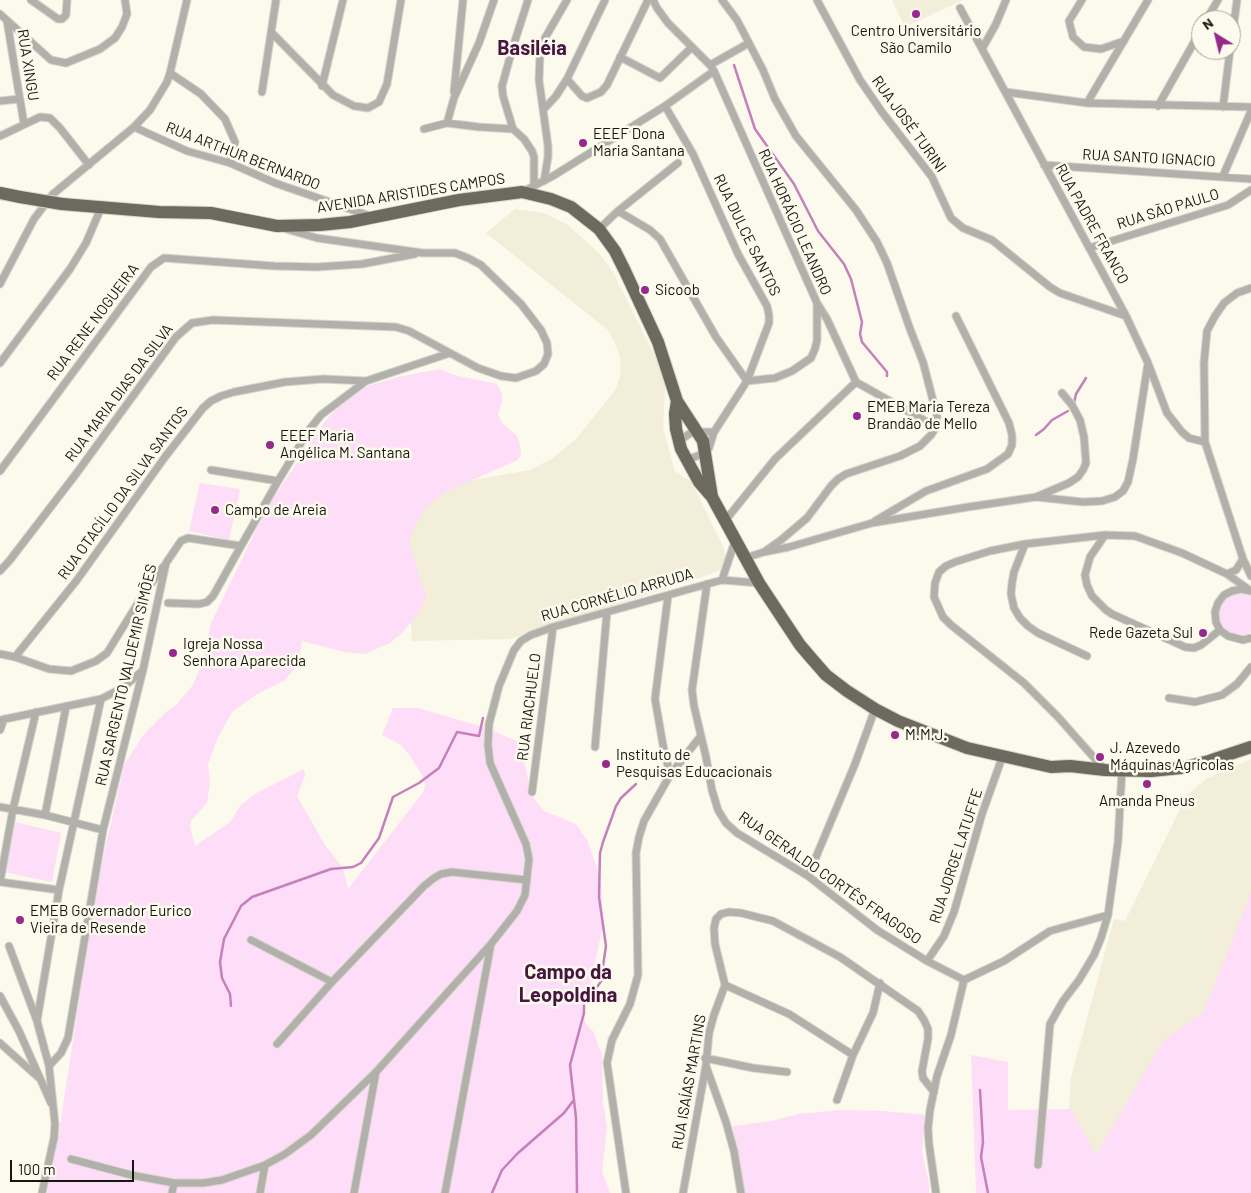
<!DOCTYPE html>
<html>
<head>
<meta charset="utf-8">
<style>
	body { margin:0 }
	#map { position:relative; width:1251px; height:1193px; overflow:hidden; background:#fcfaed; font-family:Barlow,sans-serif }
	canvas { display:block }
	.north { position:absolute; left:1191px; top:10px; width:50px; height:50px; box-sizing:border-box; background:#fcfaed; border:1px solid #a09f95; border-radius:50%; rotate:324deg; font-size:14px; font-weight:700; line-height:20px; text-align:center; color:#171611 }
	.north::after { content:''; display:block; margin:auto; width:18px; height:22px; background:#96298b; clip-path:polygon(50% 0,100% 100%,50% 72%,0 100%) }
	.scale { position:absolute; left:10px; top:1160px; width:124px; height:22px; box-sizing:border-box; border:2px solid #171611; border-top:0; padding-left:6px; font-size:15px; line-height:18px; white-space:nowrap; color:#171611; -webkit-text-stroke:4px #fcfaed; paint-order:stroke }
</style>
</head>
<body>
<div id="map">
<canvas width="1251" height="1193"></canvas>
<div class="north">N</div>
<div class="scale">100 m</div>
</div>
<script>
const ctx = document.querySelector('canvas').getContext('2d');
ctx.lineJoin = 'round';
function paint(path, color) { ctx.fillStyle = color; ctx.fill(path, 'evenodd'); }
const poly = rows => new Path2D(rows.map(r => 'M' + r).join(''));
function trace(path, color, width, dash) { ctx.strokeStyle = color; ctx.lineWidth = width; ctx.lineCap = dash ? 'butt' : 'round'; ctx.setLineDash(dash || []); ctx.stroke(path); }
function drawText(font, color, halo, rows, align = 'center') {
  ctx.font = font + ' Barlow,sans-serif'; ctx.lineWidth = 5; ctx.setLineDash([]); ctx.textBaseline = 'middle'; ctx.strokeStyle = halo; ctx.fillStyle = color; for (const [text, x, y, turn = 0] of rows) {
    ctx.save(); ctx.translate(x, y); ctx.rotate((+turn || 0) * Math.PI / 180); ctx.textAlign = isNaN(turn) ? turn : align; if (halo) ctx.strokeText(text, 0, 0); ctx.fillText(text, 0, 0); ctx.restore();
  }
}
const built = poly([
	[892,0,963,0,905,27],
	[515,209,544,213,568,225,600,254,613,272,664,374,665,391,663,428,675,472,691,481,695,489,723,546,727,560,722,569,705,576,510,639,412,641,405,514,420,498,466,481,530,470,553,458,576,439,616,389,620,376,621,364,618,350,608,330,486,233],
	[1251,759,1251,962,1189,1193,1065,1167,1071,1077,1114,919,1125,921,1187,795,1206,779]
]);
const green = poly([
	[439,369,454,375,497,384,502,393,502,401,498,414,502,423,517,436,520,445,521,455,518,460,445,492,426,507,414,527,409,543,426,598,417,615,403,632,390,643,365,654,344,652,302,641,300,655,292,672,285,680,257,694,233,711,218,737,208,764,210,783,207,803,191,821,190,827,195,846,230,822,241,805,255,794,304,769,305,776,297,796,325,845,343,868,348,889,424,791,425,784,422,775,410,756,401,745,382,735,393,708,418,708,487,728,520,743,532,796,544,811,576,824,588,842,601,880,603,924,590,989,584,1007,585,1023,593,1031,602,1055,603,1101,607,1127,602,1172,610,1193,47,1193,60,1126,95,894,124,765,144,734,166,712,177,704,193,685,203,660,211,623,267,507,326,420,343,402,364,387,398,377],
	[200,483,240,489,229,540,189,531],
	[1239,591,1251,594,1251,632,1246,635,1232,634,1225,629,1218,617,1218,610,1225,597],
	[15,822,61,833,52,882,4,872],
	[1251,893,1251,1193,976,1193,971,1055,1008,1062,1008,1110,1071,1109,1096,1155,1164,1040,1204,1012],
	[841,1110,883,1111,926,1115,922,1152,929,1184,929,1193,744,1193,733,1126,772,1121,798,1114]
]);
const stream = poly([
	[734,65,755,129,794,184,818,231,844,264,851,279,862,322,860,334,862,342,887,372,887,376],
	[1074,403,1076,394,1086,378],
	[1036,435,1044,429,1052,420,1068,411],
	[231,1006,230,994,222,978,220,962,224,939,241,906,252,897,331,869,353,867,361,863,379,838,393,797,419,783,439,768,457,732,479,736,483,718],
	[980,1090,983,1142,981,1157,988,1193],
	[492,1193,502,1170,518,1153,564,1113,573,1101],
	[577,1193,576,1118,570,1065,584,1013,584,999,595,990,604,977,603,966,606,946,599,897,600,853,603,842,616,806,621,798,636,784]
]);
const minor = poly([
	[31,0,58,19,62,19,66,15,67,0],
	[653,0,657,8,668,23,710,65,714,71,817,303,817,340,815,349,811,358,792,371,775,378,747,381,714,432,709,448,705,453,692,458,685,457],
	[722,0,737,20,763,70,775,99,796,136,856,210,877,242,887,263,910,329,923,362,937,416,936,427,931,435,920,446,900,456,846,474,838,479,831,486,807,518,781,540,764,552],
	[817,0,860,80,882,112,932,177,951,218,963,228,992,240,1050,287,1060,293,1126,316],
	[1082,0,1069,21,1073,37,1084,47,1101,49,1124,41],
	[960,8,1126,316,1148,363,1167,413,1182,432,1189,438,1205,442],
	[0,14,51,60,66,63,100,49,115,38,122,27,127,14,125,0],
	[1206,20,1218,0],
	[7,21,24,124],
	[272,33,333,95,354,106,368,108,379,102,387,84,401,0],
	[1231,45,1237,0],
	[982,49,996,24,1006,0],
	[620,57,660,78,692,47],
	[710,65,749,43],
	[170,73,201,94,225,119,235,142,230,163],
	[567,79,582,96,587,98,601,92,607,85,648,0],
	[322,86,343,0],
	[262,92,276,0],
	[454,92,463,0],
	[1006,92,1087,103,1251,107],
	[0,101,19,99],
	[1087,103,1148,0],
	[665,106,693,154,738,254,767,306,769,315,769,323,747,381],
	[1158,106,1201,30],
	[1223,107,1230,50],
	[544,109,556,96,567,79,605,0],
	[447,123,454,98,479,43,494,0],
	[134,127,187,151,230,163,275,183,370,216],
	[424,129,447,123,479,127,513,129,524,139,532,151,534,157,534,186],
	[513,129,503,96,502,86,512,50,528,0],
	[0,136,40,117,50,118,60,128,89,165],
	[1044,165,1251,179],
	[1223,176,1251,111],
	[544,181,548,157,548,146,539,80,540,54,545,38,567,0],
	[522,192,553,176,665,106,714,71],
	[618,211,650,230,660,239,716,337,747,381],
	[599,229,618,211,678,163],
	[1089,248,1228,205,1251,190],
	[0,284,34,219,53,194,134,127,150,110,167,82,170,73,187,0],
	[1251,288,1237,293,1224,303,1215,316,1207,331,1204,363,1205,442,1243,559,1251,576],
	[817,303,827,319,856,382],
	[0,363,70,269,86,243,101,208],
	[856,382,936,427],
	[679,441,692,432,714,432],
	[211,470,278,481],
	[0,471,151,267,164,258,274,266,317,267,362,264,415,254],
	[1036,497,1069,483,1078,477,1083,470,1086,463,1084,437,1080,420,1072,405,1062,393],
	[875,521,926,491,987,469,1008,454,1012,445,1012,435,1009,423,956,316],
	[724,522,775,459,856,382],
	[1105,535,1090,557,1085,575,1087,585,1092,596,1106,610,1112,614,1185,647,1194,648,1201,645,1220,630],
	[1025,544,1014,572,1012,583,1011,594,1014,608,1020,618,1028,626,1038,633,1087,656],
	[745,558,764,552,789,547,872,523,968,507,1036,497,1083,502,1102,501,1115,497,1123,491,1128,482,1133,459,1148,363],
	[0,571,10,560,76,474,176,337,192,323,213,320,396,327,409,331,450,353],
	[1227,574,1248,589],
	[722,580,735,541],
	[707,584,692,690,694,706,706,757,712,790,718,810,726,823,737,833,808,876,877,930,927,961,964,980,1004,961,1050,931,1108,915],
	[1251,591,1241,589,1232,591,1224,595,1218,603,1215,612,1216,622,1220,630,1228,636,1243,640,1251,638],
	[668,596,655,699,663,745,670,775],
	[168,603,199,604,207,602,213,596,241,546],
	[0,654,15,657,49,669,71,671,96,661,107,653,141,598,163,567],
	[15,657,77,580,165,457,203,408,211,401,221,396,234,392,285,382,323,379,366,381],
	[1169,698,1195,702,1222,695,1237,684,1251,667],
	[0,720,101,699,124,687,143,670],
	[0,730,4,719],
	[595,747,607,612],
	[1104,769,1058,717,1024,683,951,625,943,617,934,597,935,583,939,572,946,566,955,562,990,551,1025,544,1105,535,1135,536,1182,553,1227,574,1236,570,1243,559],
	[532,792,553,627],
	[0,807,45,815,103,830],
	[45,815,66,707],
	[808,876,855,764,875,709],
	[0,882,13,809,36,712],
	[0,882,59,890],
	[251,940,332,982],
	[9,946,37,1021,49,1066,55,1124,54,1138,42,1193],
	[927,961,944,936,954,912,982,814,1003,755],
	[725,985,789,1014,853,1055],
	[0,996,19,1031,51,1103],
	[37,1021,59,890,101,699],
	[0,1043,39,1078],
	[277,1044,332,982,424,886,434,878,441,874,452,872,527,880],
	[705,1058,753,1068,787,1072],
	[49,1066,61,1053,68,1038,103,830,143,670,166,563,181,541,188,538,241,546,278,481,309,430,321,415,366,381,450,353,478,368,501,376,516,378,536,371,544,364,548,354,547,343,541,330,521,304,481,265,468,258,455,253,423,253,317,238,286,229],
	[706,1066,726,1122,734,1151,741,1193],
	[837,1100,853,1055,873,1013,880,983],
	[71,1159,131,1175,174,1183,203,1183,222,1180,265,1165,285,1154,311,1135,376,1072,491,944,517,911,525,895,529,859,526,844,490,763,488,745,489,724,499,686,514,650,521,641,531,635,553,627,722,580,759,583],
	[1038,1165,1050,1024,1063,1001,1079,980,1094,955,1101,938,1108,915,1118,842,1122,770],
	[172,1193,174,1183],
	[260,1193,265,1165],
	[354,1193,376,1072],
	[445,1193,491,944],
	[626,1193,607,1063,612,1040,630,1004,638,975,636,853,639,837,644,821,670,775,700,737],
	[683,1193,706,1065,709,1033,714,1015,725,985,715,944,714,928,716,919,721,914,729,912,741,913,773,921,840,957,918,1011,924,1020,928,1029,928,1039,922,1071,923,1078,934,1092],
	[936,1193,929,1144,928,1128,930,1110,937,1076,951,1035,964,980]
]);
const trunk = poly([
	[0,193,20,197],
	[62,204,159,212,211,213,277,226,320,225,350,222,459,200,522,192,551,199,571,207,599,229,615,251,625,271,658,342,677,401,703,441,712,497],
	[677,401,675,414,676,429,681,449,699,482,712,497,759,583,800,645,812,659,826,675,847,691,875,709,898,721,967,748,1051,767,1070,766,1105,770,1151,771,1181,768,1209,761,1251,747]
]);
const trunkBridge = poly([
	[20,197,62,204]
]);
const markers = [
	[916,14,5,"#96298b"],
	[583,143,5,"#96298b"],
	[645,290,5,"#96298b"],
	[857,416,5,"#96298b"],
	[270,445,5,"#96298b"],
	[215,510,5,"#96298b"],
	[1203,633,5,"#96298b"],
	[173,653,5,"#96298b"],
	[895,735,5,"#96298b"],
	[1100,757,5,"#96298b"],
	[606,764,5,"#96298b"],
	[1147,784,5,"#96298b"],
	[20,920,5,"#96298b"]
];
const poiNames = [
	["Centro Universitário",916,31,"center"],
	["São Camilo",916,48,"center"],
	["EEEF Dona",593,134],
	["Maria Santana",593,151],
	["Sicoob",655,290],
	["EMEB Maria Tereza",867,407],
	["Brandão de Mello",867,424],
	["EEEF Maria",280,436],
	["Angélica M. Santana",280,453],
	["Campo de Areia",225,510],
	["Rede Gazeta Sul",1193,633,"right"],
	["Igreja Nossa",183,644],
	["Senhora Aparecida",183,661],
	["M.M.J.",905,735],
	["J. Azevedo",1110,748],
	["Máquinas Agrícolas",1110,765],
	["Instituto de",616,755],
	["Pesquisas Educacionais",616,772],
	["Amanda Pneus",1147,801,"center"],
	["EMEB Governador Eurico",30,911],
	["Vieira de Resende",30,928]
];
const streetNames = [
	["RUA XINGU",28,65,81],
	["RUA JOSÉ TURINI",909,124,54],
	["RUA ARTHUR BERNARDO",243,156,21],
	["RUA SANTO IGNACIO",1149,158,3],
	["AVENIDA ARISTIDES CAMPOS",411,193,-9],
	["RUA SÃO PAULO",1168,209,-17],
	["RUA HORÁCIO LEANDRO",795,222,66],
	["RUA PADRE FRANCO",1092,224,61],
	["RUA DULCE SANTOS",747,235,64],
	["RUA RENE NOGUEIRA",93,322,-53],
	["RUA MARIA DIAS DA SILVA",119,393,-53],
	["RUA OTACÍLIO DA SILVA SANTOS",123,493,-54],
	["RUA CORNÉLIO ARRUDA",617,595,-16],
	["RUA SARGENTO VALDEMIR SIMÕES",126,675,-77],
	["RUA RIACHUELO",529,707,-83],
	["RUA JORGE LATUFFE",956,856,-72],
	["RUA GERALDO CORTÊS FRAGOSO",830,878,35],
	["RUA ISAÍAS MARTINS",689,1082,-80]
];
const districtNames = [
	["Basiléia",532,48],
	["Campo da",568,972],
	["Leopoldina",568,995]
];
paint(built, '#f2eed9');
paint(green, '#feddf8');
trace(stream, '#c580bb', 2.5);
trace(minor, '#d7d6ca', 9);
trace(trunk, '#d7d6ca', 14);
trace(minor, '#b1b0ab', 7);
trace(trunk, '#6c695e', 12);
trace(trunkBridge, '#d7d6ca', 14, []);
trace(trunkBridge, '#6c695e', 12);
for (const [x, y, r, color] of markers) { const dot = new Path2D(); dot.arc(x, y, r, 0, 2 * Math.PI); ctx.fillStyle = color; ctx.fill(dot); trace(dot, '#fcfaed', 2); }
drawText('15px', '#171611', '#fcfaed', poiNames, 'left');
drawText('15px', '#171611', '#fcfaed', streetNames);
drawText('bold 20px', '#481442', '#fcfaed', districtNames);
</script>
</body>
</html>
